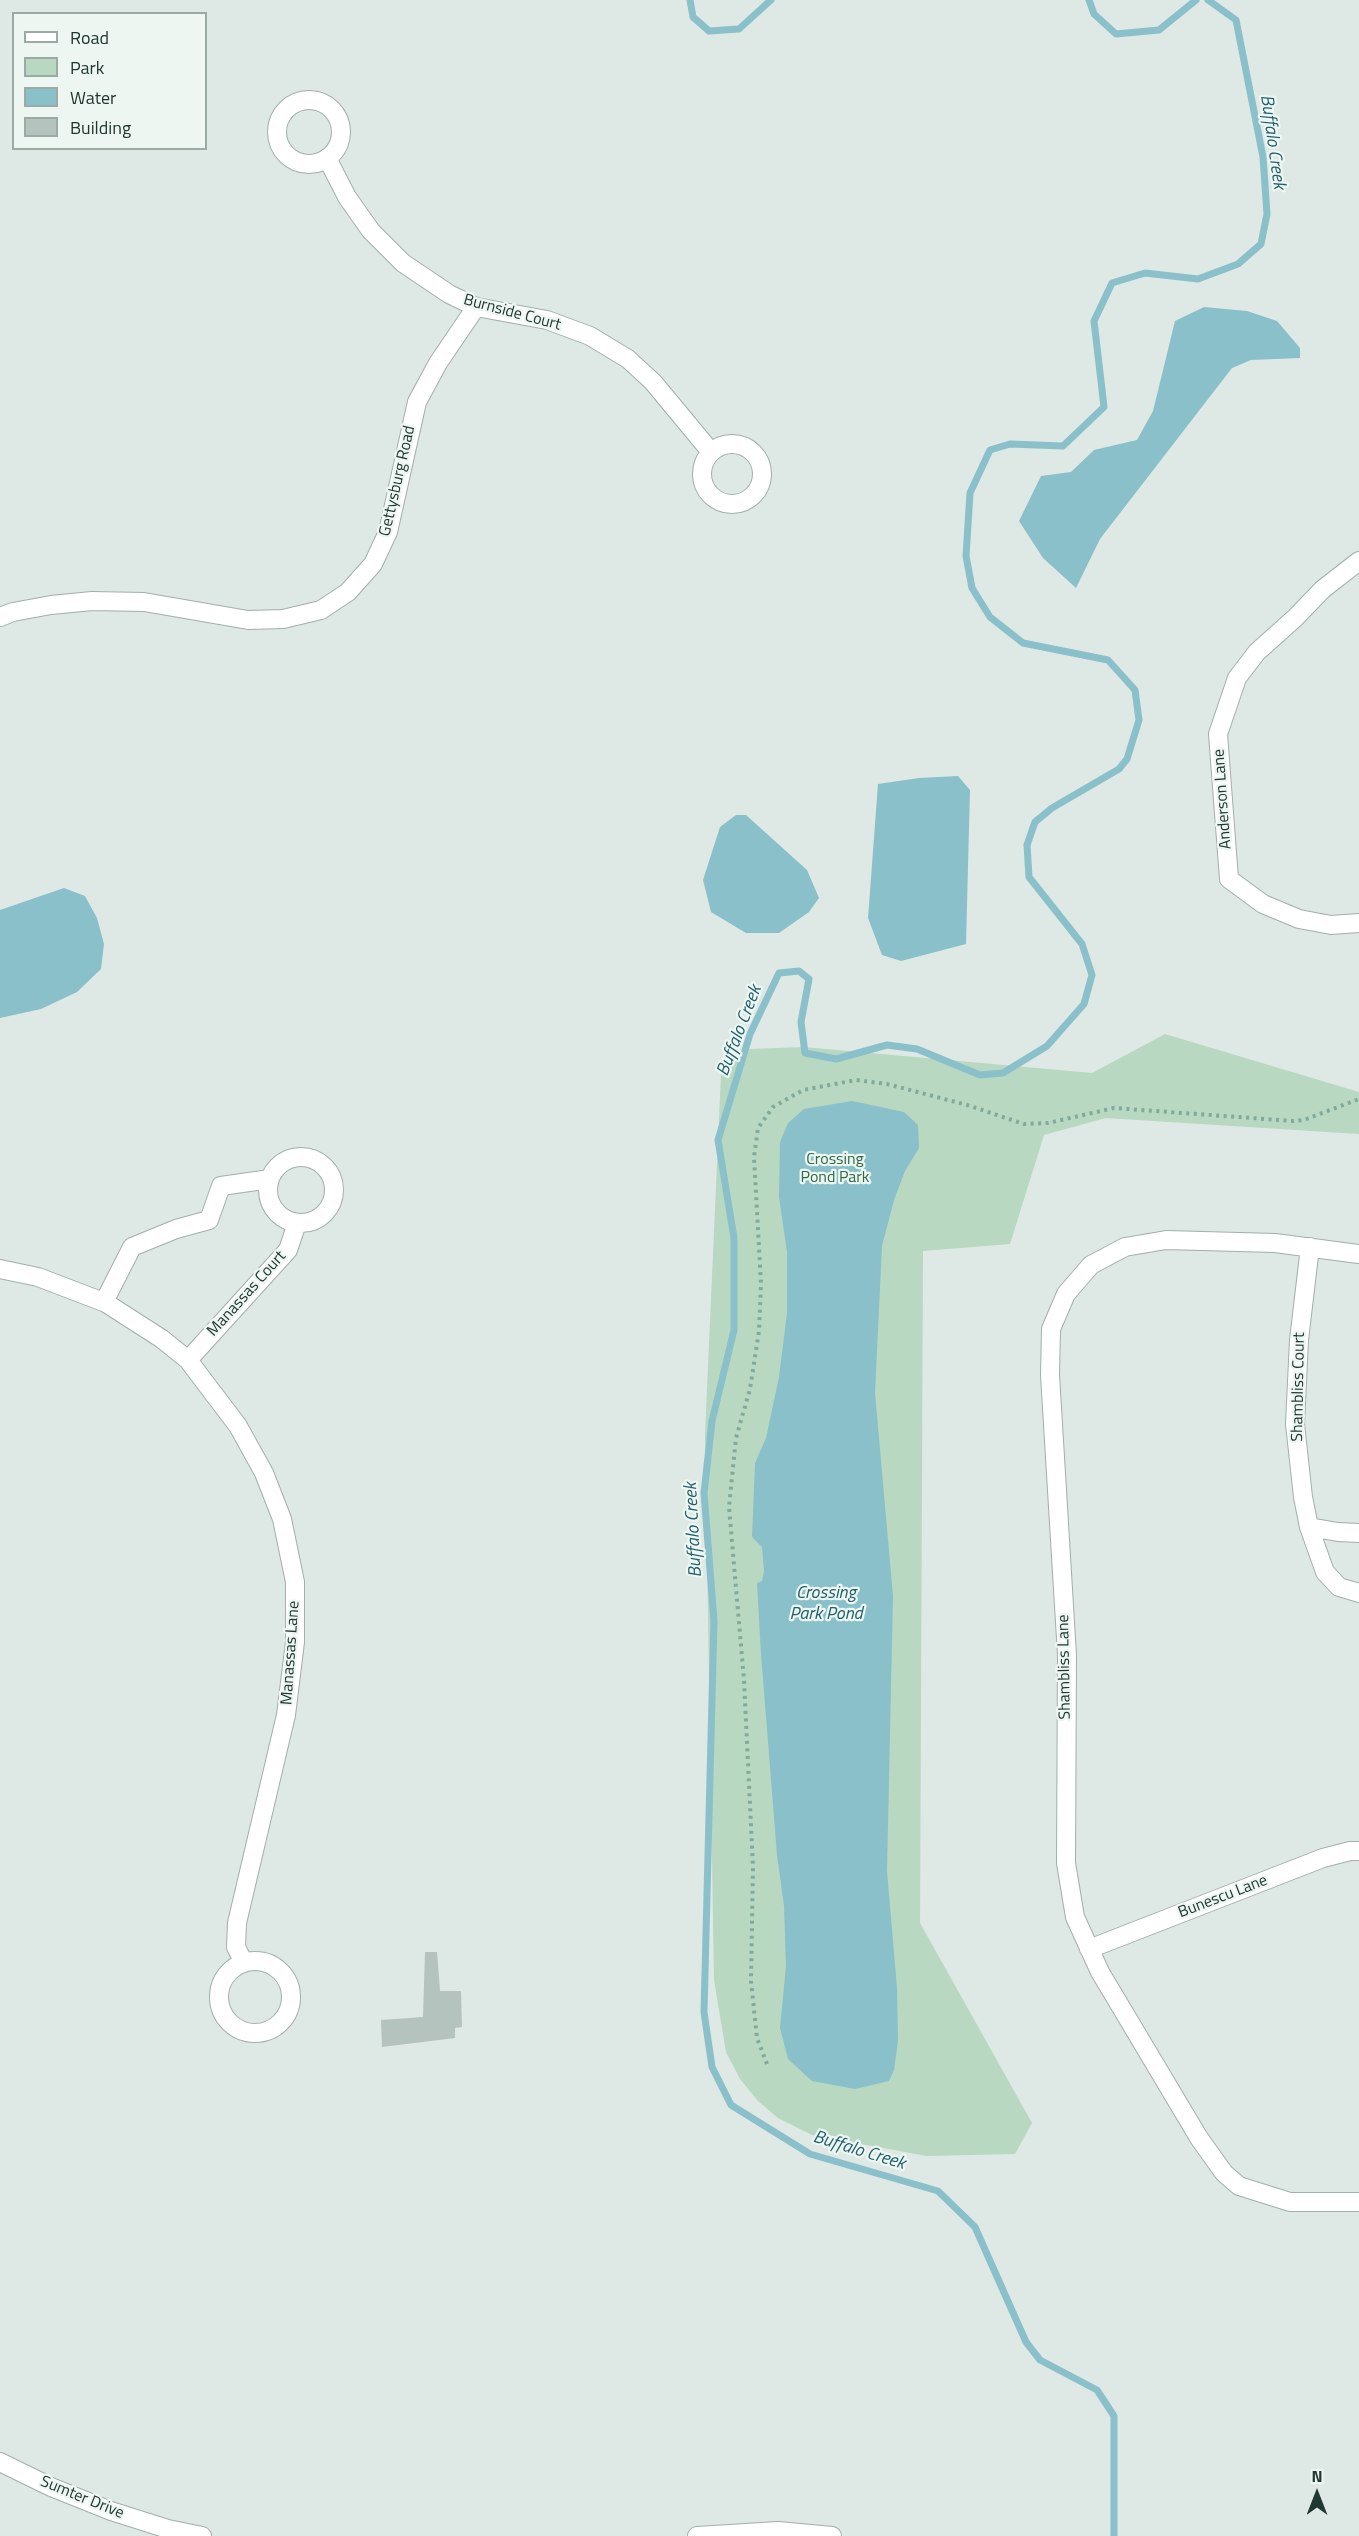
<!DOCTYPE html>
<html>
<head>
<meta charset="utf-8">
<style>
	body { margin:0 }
	#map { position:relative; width:1359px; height:2536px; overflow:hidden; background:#dee8e4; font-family:"Titillium Web",sans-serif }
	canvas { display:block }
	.legend { position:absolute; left:12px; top:12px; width:195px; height:138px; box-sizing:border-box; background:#eef6f2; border:2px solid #9caaa5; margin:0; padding:8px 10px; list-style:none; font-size:18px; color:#213731 }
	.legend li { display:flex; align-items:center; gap:12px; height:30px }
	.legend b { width:30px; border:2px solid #9caaa5 }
	.north { position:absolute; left:1287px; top:2464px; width:60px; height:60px; -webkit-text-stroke:4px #eef6f2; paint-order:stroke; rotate:0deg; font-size:16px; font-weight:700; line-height:24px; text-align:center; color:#213731 }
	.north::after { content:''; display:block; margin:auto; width:21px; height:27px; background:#213731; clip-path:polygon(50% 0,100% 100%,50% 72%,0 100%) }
</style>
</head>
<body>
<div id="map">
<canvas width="1359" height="2536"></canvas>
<ul class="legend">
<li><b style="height:8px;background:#fff"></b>Road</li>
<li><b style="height:16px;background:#b8d8c1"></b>Park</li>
<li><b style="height:16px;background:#8ac0ca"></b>Water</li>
<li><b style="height:16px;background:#b4c3bd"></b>Building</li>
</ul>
<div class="north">N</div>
</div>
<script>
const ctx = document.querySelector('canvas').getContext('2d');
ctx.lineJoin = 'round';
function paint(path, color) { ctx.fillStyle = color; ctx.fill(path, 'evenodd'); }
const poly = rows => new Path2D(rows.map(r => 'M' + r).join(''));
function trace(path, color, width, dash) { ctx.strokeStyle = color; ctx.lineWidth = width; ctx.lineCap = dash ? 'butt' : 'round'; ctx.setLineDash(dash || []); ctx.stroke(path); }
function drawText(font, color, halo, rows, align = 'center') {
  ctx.font = font + ' "Titillium Web",sans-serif'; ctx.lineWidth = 4.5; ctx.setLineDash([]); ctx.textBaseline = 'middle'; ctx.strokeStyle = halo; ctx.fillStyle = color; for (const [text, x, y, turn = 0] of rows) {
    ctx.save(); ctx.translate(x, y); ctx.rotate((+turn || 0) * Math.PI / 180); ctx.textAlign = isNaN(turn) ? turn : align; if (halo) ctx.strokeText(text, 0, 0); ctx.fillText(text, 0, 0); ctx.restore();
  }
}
const green = poly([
	[1165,1034,1359,1092,1359,1134,1106,1118,1044,1135,1010,1244,923,1251,920,1923,1032,2123,1015,2154,927,2156,812,2135,778,2118,758,2101,740,2079,726,2052,714,1980,705,1434,721,1074,725,1064,750,1049,804,1047,1092,1073]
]);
const water = poly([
	[1204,307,1247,311,1277,321,1300,348,1300,358,1251,360,1232,368,1100,539,1076,588,1043,558,1019,521,1041,476,1071,472,1094,450,1137,440,1153,411,1175,321],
	[958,776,970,790,966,944,901,961,882,955,868,918,878,784,919,778],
	[736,815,746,815,807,870,819,898,809,912,779,933,746,933,711,912,703,880,720,827],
	[64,888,85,896,97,918,104,944,101,969,77,992,41,1009,0,1018,0,910],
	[852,1101,904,1112,918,1125,919,1148,905,1171,894,1200,882,1246,875,1393,893,1596,887,1871,897,1988,898,2041,894,2070,889,2081,855,2089,812,2081,788,2059,780,2028,786,1966,784,1906,777,1855,761,1654,757,1583,762,1581,764,1571,762,1547,752,1537,755,1463,766,1438,779,1377,787,1313,787,1252,779,1197,780,1142,788,1123,804,1109]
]);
const stream = poly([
	[690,0,693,17,709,31,739,29,771,0],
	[1089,0,1094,14,1116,34,1159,30,1196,0],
	[1114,2536,1114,2416,1097,2390,1040,2360,1026,2342,975,2227,938,2191,810,2154,731,2105,712,2067,704,2012,714,1621,704,1493,712,1421,734,1330,734,1238,718,1140,750,1034,779,973,799,971,809,979,801,1022,805,1053,836,1059,887,1045,917,1049,980,1075,1003,1073,1047,1046,1084,1004,1092,975,1082,944,1029,877,1027,845,1035,822,1052,808,1119,769,1127,759,1139,720,1135,690,1108,660,1023,643,990,617,972,588,966,556,970,493,990,450,1010,444,1063,446,1104,407,1094,321,1112,283,1145,273,1198,279,1238,264,1261,244,1267,214,1263,157,1236,20,1208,0]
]);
const building = poly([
	[425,1952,437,1952,440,1991,461,1991,462,2027,455,2028,455,2038,382,2047,381,2020,423,2017]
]);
const path = poly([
	[767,2064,757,2038,751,1981,753,1867,744,1680,729,1507,736,1438,750,1389,759,1331,761,1284,754,1157,758,1128,773,1107,803,1090,856,1080,887,1084,967,1105,1024,1124,1048,1123,1114,1108,1293,1121,1304,1120,1359,1099]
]);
const minor = poly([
	'277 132a32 32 0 1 1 64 0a32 32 0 1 1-64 0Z',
	[327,158,347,197,371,231,403,263,449,294,476,307,547,320,590,336,628,359,653,382,711,452],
	'702 474a30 30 0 1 1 60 0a30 30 0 1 1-60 0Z',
	[1359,561,1323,589,1295,618,1257,652,1237,678,1218,734,1229,879,1263,904,1299,919,1331,925,1359,923],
	[0,617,13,612,51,605,92,601,144,602,248,620,283,619,321,610,348,592,373,564,388,532,417,402,438,363,476,307],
	'268 1190a33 33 0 1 1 66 0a33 33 0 1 1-66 0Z',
	[1310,1247,1299,1340,1295,1424,1303,1497,1309,1527,1325,1572,1339,1587,1359,1593],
	[1359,1254,1275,1243,1166,1240,1125,1247,1091,1265,1066,1294,1051,1329,1050,1375,1067,1655,1066,1863,1075,1917,1100,1972,1199,2138,1224,2173,1239,2186,1290,2202,1359,2202],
	[0,1269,38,1277,106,1303,162,1339,188,1360,238,1426,264,1473,282,1519,295,1582,295,1642,286,1715,237,1923,236,1947,244,1963],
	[104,1302,132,1247,176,1229,209,1220,221,1186,270,1179],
	[188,1360,288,1250,297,1223],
	[1309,1527,1338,1532,1359,1533],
	[1089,1949,1323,1858,1350,1851,1359,1851],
	'219 1997a36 36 0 1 1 72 0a36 36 0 1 1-72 0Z',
	[0,2462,51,2487,111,2511,168,2529,202,2536],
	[697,2536,778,2531,832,2536]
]);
const streetNames = [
	["Burnside Court",512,313,15],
	["Gettysburg Road",398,481,-77],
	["Anderson Lane",1223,799,-94],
	["Manassas Court",247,1294,-48],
	["Shambliss Court",1299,1387,-89],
	["Manassas Lane",291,1653,-86],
	["Shambliss Lane",1065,1667,-91],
	["Bunescu Lane",1223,1897,-21],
	["Sumter Drive",82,2498,22]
];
const parkNames = [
	["Crossing",835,1160],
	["Pond Park",835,1178]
];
const waterNames = [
	["Buffalo Creek",1272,142,82],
	["Buffalo Creek",740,1031,-69],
	["Buffalo Creek",694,1530,-93],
	["Crossing",826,1594],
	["Park Pond",826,1615],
	["Buffalo Creek",859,2151,17]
];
paint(green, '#b8d8c1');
paint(water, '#8ac0ca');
trace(stream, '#8ac0ca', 7);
paint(building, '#b4c3bd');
trace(minor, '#a2afab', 20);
trace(path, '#81aa9d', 4, [3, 4.5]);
trace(minor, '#fff', 18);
drawText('16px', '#213731', '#eef6f2', streetNames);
drawText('16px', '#2f6a46', '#eef6f2', parkNames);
drawText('italic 18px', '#21606d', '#eef6f2', waterNames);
</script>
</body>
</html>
